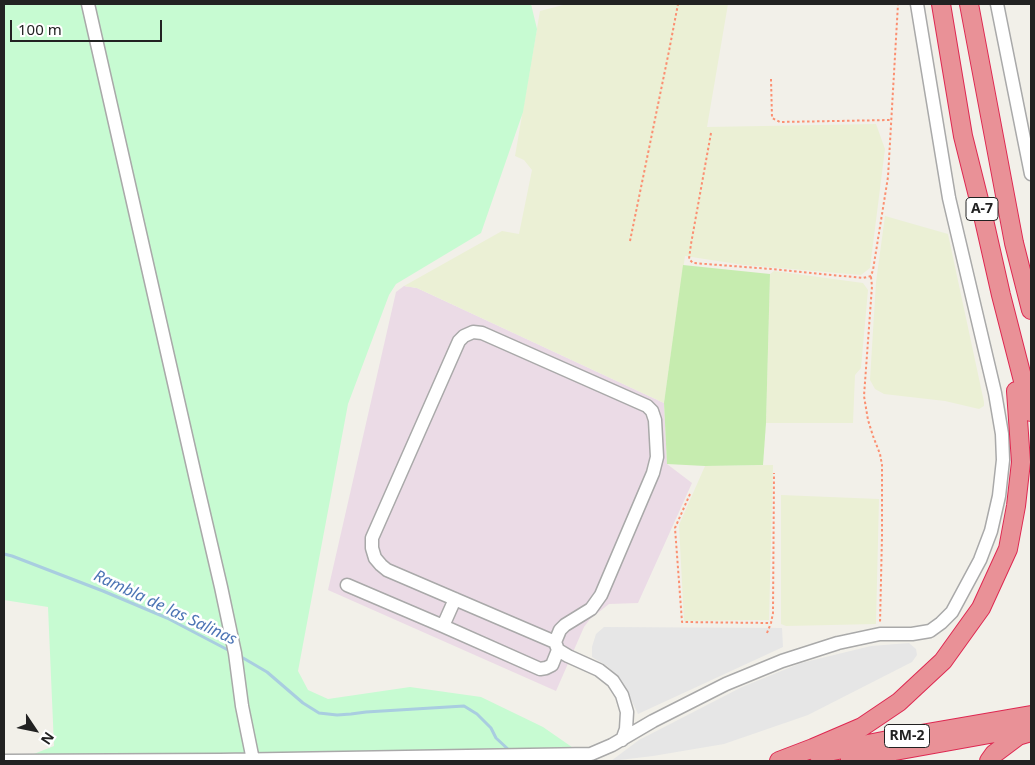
<!DOCTYPE html>
<html>
<head>
<meta charset="utf-8">
<style>
	body { margin:0 }
	#map { position:relative; width:1035px; height:765px; overflow:hidden; background:#f2f0e9; font-family:"Noto Sans",sans-serif }
	canvas { display:block }
	.frame { position:absolute; inset:0; border:5px solid #222; pointer-events:none }
	.north { position:absolute; left:10px; top:705px; width:50px; height:50px; -webkit-text-stroke:4px #fff; paint-order:stroke; rotate:124deg; font-size:14px; font-weight:700; line-height:20px; text-align:center; color:#222 }
	.north::after { content:''; display:block; margin:auto; width:18px; height:22px; background:#222; clip-path:polygon(50% 0,100% 100%,50% 72%,0 100%) }
	.scale { position:absolute; left:10px; top:20px; width:152px; height:22px; box-sizing:border-box; border:2px solid #222; border-top:0; padding-left:6px; font-size:15px; line-height:18px; white-space:nowrap; color:#222; -webkit-text-stroke:4px #fff; paint-order:stroke }
</style>
</head>
<body>
<div id="map">
<canvas width="1035" height="765"></canvas>
<div class="frame"></div>
<div class="north">N</div>
<div class="scale">100 m</div>
</div>
<script>
const ctx = document.querySelector('canvas').getContext('2d');
ctx.lineJoin = 'round';
function paint(path, color) { ctx.fillStyle = color; ctx.fill(path, 'evenodd'); }
const poly = rows => new Path2D(rows.map(r => 'M' + r).join(''));
function trace(path, color, width, dash) { ctx.strokeStyle = color; ctx.lineWidth = width; ctx.lineCap = dash ? 'butt' : 'round'; ctx.setLineDash(dash || []); ctx.stroke(path); }
function drawText(font, color, halo, rows, align = 'center') {
  ctx.font = font + ' "Noto Sans",sans-serif'; ctx.lineWidth = 5; ctx.setLineDash([]); ctx.textBaseline = 'middle'; ctx.strokeStyle = halo; ctx.fillStyle = color; for (const [text, x, y, turn = 0] of rows) {
    ctx.save(); ctx.translate(x, y); ctx.rotate((+turn || 0) * Math.PI / 180); ctx.textAlign = isNaN(turn) ? turn : align; if (halo) ctx.strokeText(text, 0, 0); ctx.fillText(text, 0, 0); ctx.restore();
  }
}
const industrial = poly([
	[404,286,417,288,664,403,667,464,692,483,638,603,609,604,590,619,584,627,556,691,328,590,396,292]
]);
const farmland = poly([
	[567,4,728,4,707,127,876,124,885,149,870,268,861,275,744,265,685,256,664,403,417,288,404,286,502,231,519,234,532,170,524,160,515,156,540,11],
	[885,216,948,234,984,402,984,406,979,409,945,401,884,394,875,389,870,380,876,282],
	[774,271,863,283,868,290,861,368,855,375,853,423,766,423,770,274],
	[773,465,769,620,684,621,679,525,705,466],
	[781,495,879,499,876,624,786,626,781,624]
]);
const grass = poly([
	[683,265,770,274,766,423,763,465,705,466,667,464,664,403]
]);
const park = poly([
	[4,4,531,4,537,29,523,112,481,233,396,284,389,295,348,404,298,671,308,690,328,699,410,687,481,697,543,727,592,761,16,761,54,746,48,607,4,600]
]);
const parking = poly([
	[604,627,782,628,783,647,638,714,627,691,618,677,607,666,592,657,592,647,596,634],
	[909,643,916,649,917,655,912,662,808,715,724,744,653,756,611,761,639,740,742,687,801,663,871,646]
]);
const stream = poly([
	[4,554,12,556,103,591,167,618,230,651],
	[238,655,267,672,303,703,319,713,337,715,351,714,366,712,464,706,477,714,491,728,496,738,510,751]
]);
const path = poly([
	[771,79,772,118,780,122,891,120],
	[711,133,691,244,689,259,693,263,771,269,863,278,871,276,873,270,888,177,898,4],
	[630,241,669,51,678,4],
	[871,277,872,286,864,396,868,420,873,436,880,454,882,465,882,536,880,624],
	[690,494,675,528,682,622,771,623],
	[767,633,771,623,773,613,774,473]
]);
const minor = poly([
	[88,4,197,484,221,587,235,653,242,706,253,760],
	[997,4,1031,174],
	[347,585,443,626,540,669,546,668,552,665,558,650],
	[443,626,455,599],
	[555,642,387,570,381,565,375,558,372,548,372,538,455,350,459,341,464,336,473,332,482,333,647,406,652,411,655,420,657,457,653,473,601,595,591,609,565,625,560,630,555,642,558,650,568,656,599,670,613,681,622,695,627,712,626,729,622,740],
	[4,761,220,760,591,754,612,745,653,721,726,684,782,661,838,643,880,634,912,634,930,631,941,623,952,612,980,560,991,531,999,496,1003,460,1002,434,995,393,949,198,917,4]
]);
const highway = poly([
	[941,4,963,136,984,220,1001,295,1031,412],
	[969,4,1014,243,1031,310],
	[818,754,898,738,1031,715],
	[850,759,1023,728],
	[779,761,813,748,862,727,899,702,943,661,981,608,1008,549,1016,506,1021,462,1016,391],
	[989,761,994,754,1018,736,1028,733]
]);
const shields = [
	[982,209,32],
	[907,736,45]
];
const shieldNames = [
	["A-7",982,209],
	["RM-2",907,736]
];
const waterNames = [
	["Rambla de las Salinas",165,608,25]
];
paint(industrial, '#ebdbe6');
paint(farmland, '#ebf0d5');
paint(grass, '#c6ecaf');
paint(park, '#c7fbd2');
paint(parking, '#e6e6e6');
trace(stream, '#a9cde0', 3);
trace(minor, '#a9a9a9', 15);
trace(highway, '#de2851', 20);
trace(path, '#fb8f71', 2, [2.5, 2.5]);
trace(minor, '#fff', 12);
trace(highway, '#e99197', 18);
for (const [x, y, w] of shields) { const box = new Path2D(); box.roundRect(x - w / 2, y - 11.5, w, 23, 4); ctx.fillStyle = '#fff'; ctx.fill(box); trace(box, '#222', 1); }
drawText('bold 14px', '#222', null, shieldNames);
drawText('italic 16px', '#4c74b4', '#fff', waterNames);
</script>
</body>
</html>
